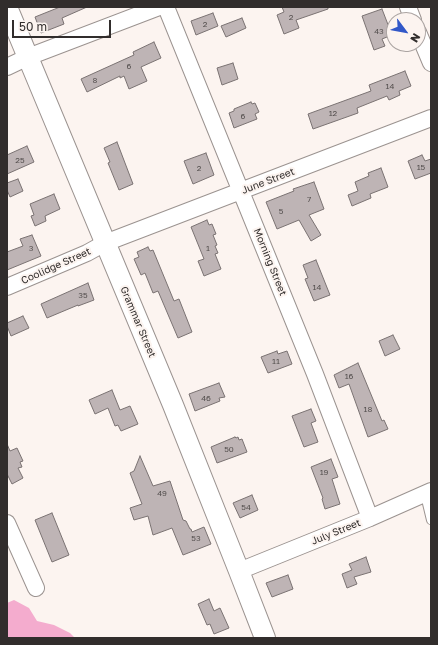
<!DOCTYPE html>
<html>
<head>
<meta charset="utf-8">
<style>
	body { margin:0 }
	#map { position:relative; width:438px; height:645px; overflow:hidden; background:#fcf4f0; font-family:"Golos Text",sans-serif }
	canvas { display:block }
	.frame { position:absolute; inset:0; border:8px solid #312d2c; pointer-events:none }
	.north { position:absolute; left:386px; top:12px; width:40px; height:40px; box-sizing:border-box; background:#fcf4f0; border:1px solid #aba4a2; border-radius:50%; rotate:122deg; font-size:11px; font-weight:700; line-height:16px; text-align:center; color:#312d2c }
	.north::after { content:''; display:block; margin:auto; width:14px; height:18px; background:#3258c8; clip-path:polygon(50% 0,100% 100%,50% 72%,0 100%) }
	.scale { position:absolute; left:12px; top:20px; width:99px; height:18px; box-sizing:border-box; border:2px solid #312d2c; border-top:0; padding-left:5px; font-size:12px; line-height:14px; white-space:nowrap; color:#312d2c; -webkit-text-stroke:3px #fcf4f0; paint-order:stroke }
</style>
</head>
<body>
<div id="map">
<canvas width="438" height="645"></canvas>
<div class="frame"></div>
<div class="north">N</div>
<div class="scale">50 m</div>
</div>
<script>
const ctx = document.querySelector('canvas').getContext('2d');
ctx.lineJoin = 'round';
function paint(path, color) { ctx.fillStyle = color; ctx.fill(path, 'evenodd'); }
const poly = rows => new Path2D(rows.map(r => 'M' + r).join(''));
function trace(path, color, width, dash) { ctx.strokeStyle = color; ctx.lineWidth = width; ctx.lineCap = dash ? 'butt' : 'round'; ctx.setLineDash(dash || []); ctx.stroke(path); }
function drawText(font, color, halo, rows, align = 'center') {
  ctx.font = font + ' "Golos Text",sans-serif'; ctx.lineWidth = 4; ctx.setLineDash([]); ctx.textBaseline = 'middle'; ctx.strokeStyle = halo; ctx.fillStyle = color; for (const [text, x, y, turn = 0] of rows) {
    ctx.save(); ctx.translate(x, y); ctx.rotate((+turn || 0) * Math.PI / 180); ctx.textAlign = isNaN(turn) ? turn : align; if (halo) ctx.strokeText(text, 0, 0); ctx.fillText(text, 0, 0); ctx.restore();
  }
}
const water = poly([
	[14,600,29,608,37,621,54,625,70,633,75,638,9,638,7,636,7,603]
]);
const building = poly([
	[60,7,87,7,62,18,64,24,41,33,35,17,60,7],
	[282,7,328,7,328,9,296,20,299,28,284,34,277,15,284,12,282,7],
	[382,9,392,35,382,39,385,46,374,50,362,16,382,9],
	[213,13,218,26,196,35,191,21,213,13],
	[242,18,246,28,226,37,221,26,242,18],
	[154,42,161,58,141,67,147,81,129,89,124,76,120,78,120,76,87,92,81,79,134,55,133,52,154,42],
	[233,63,238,79,222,85,217,68,233,63],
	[405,71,411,86,399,91,400,95,389,100,387,96,357,108,358,113,313,129,308,114,371,91,369,85,405,71],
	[251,102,252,104,255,103,259,112,255,114,257,119,234,128,229,113,234,111,234,109,251,102],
	[117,142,133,184,119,190,108,163,110,162,104,148,117,142],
	[27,146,34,162,7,174,7,155,27,146],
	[206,153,214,175,193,184,184,161,206,153],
	[422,155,425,161,431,159,431,173,415,179,408,161,422,155],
	[381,168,388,187,370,194,371,198,352,206,348,195,358,191,355,182,369,176,368,173,381,168],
	[18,179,23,191,10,197,7,190,7,183,18,179],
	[314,182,324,209,309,215,321,235,311,241,299,220,277,229,266,202,294,191,293,189,314,182],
	[54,194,60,209,45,216,46,221,35,226,31,216,34,215,30,204,54,194],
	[207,220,209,225,212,224,216,234,213,235,217,245,215,246,218,253,215,254,221,269,204,276,198,261,204,259,191,227,207,220],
	[32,235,41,256,7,270,7,252,23,246,20,239,32,235],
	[148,247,150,251,153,250,174,301,179,299,192,332,178,338,158,291,153,293,145,273,141,275,134,259,139,257,137,252,148,247],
	[316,260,330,295,314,301,305,279,308,278,303,265,316,260],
	[88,283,94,300,78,306,78,305,47,318,41,304,88,283],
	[23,316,29,328,11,336,7,326,7,323,23,316],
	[393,335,400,349,385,356,379,341,393,335],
	[277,351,278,354,287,351,292,364,268,373,261,357,277,351],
	[358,363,382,421,384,420,388,429,368,437,349,384,339,388,334,375,358,363],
	[219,383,225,397,219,398,220,401,195,411,189,394,219,383],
	[112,390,120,410,130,406,138,424,121,431,118,425,115,426,108,408,95,414,89,400,112,390],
	[311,409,316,421,311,423,318,442,304,447,292,416,311,409],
	[235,437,236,438,238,437,239,440,242,439,247,452,217,463,211,447,235,437],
	[7,444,10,451,17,448,23,461,20,462,22,467,18,468,23,478,12,484,7,474,7,444],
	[140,456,153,486,170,481,183,520,186,521,190,529,191,529,192,532,204,527,211,544,183,555,172,528,153,535,148,516,134,520,130,508,142,504,130,473,134,471,140,456],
	[331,459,338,477,332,479,340,504,325,509,322,499,323,498,311,467,331,459],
	[252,495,258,510,240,518,233,503,252,495],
	[52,513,69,555,52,562,35,520,52,513],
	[366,557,371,572,354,577,357,584,347,588,342,574,352,570,349,564,366,557],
	[288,575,293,589,272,597,266,583,288,575],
	[209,599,214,611,220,608,229,628,214,634,210,624,207,625,198,604,209,599]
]);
const service = poly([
	[425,495,431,520]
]);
const minor = poly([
	[166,7,315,374,370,518],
	[408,7,413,20],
	[418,32,431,63],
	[7,67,28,57,159,7],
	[7,287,87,253,105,243,431,118],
	[7,523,36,588],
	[239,571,370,518,431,491]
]);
const tertiary = poly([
	[7,7,173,405,239,571,265,638]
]);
const numberNames = [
	["2",291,17],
	["2",205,24],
	["43",379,31],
	["6",129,66],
	["8",95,80],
	["14",390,86],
	["12",333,113],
	["6",243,116],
	["25",20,160],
	["15",421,167],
	["2",199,168],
	["7",309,199],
	["5",281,211],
	["3",31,248],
	["1",208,248],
	["14",317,287],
	["35",83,295],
	["11",276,361],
	["16",349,376],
	["46",206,398],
	["18",368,409],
	["50",229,449],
	["19",324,472],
	["49",162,493],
	["54",246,507],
	["53",196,538]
];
const streetNames = [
	["June Street",268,181,-21],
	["Morning Street",270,262,68],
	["Coolidge Street",56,266,-24],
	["Grammar Street",138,322,67],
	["July Street",336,532,-22]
];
paint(water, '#f4acce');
paint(building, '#beb4b5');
trace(building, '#7a7272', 1);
trace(service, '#9b9390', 10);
trace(minor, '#9b9390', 18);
trace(tertiary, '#9b9390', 22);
trace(service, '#fff', 8);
trace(minor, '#fff', 16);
trace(tertiary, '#fff', 20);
drawText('8px', '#544f4e', null, numberNames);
drawText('10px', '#312d2c', '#fcf4f0', streetNames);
</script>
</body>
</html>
